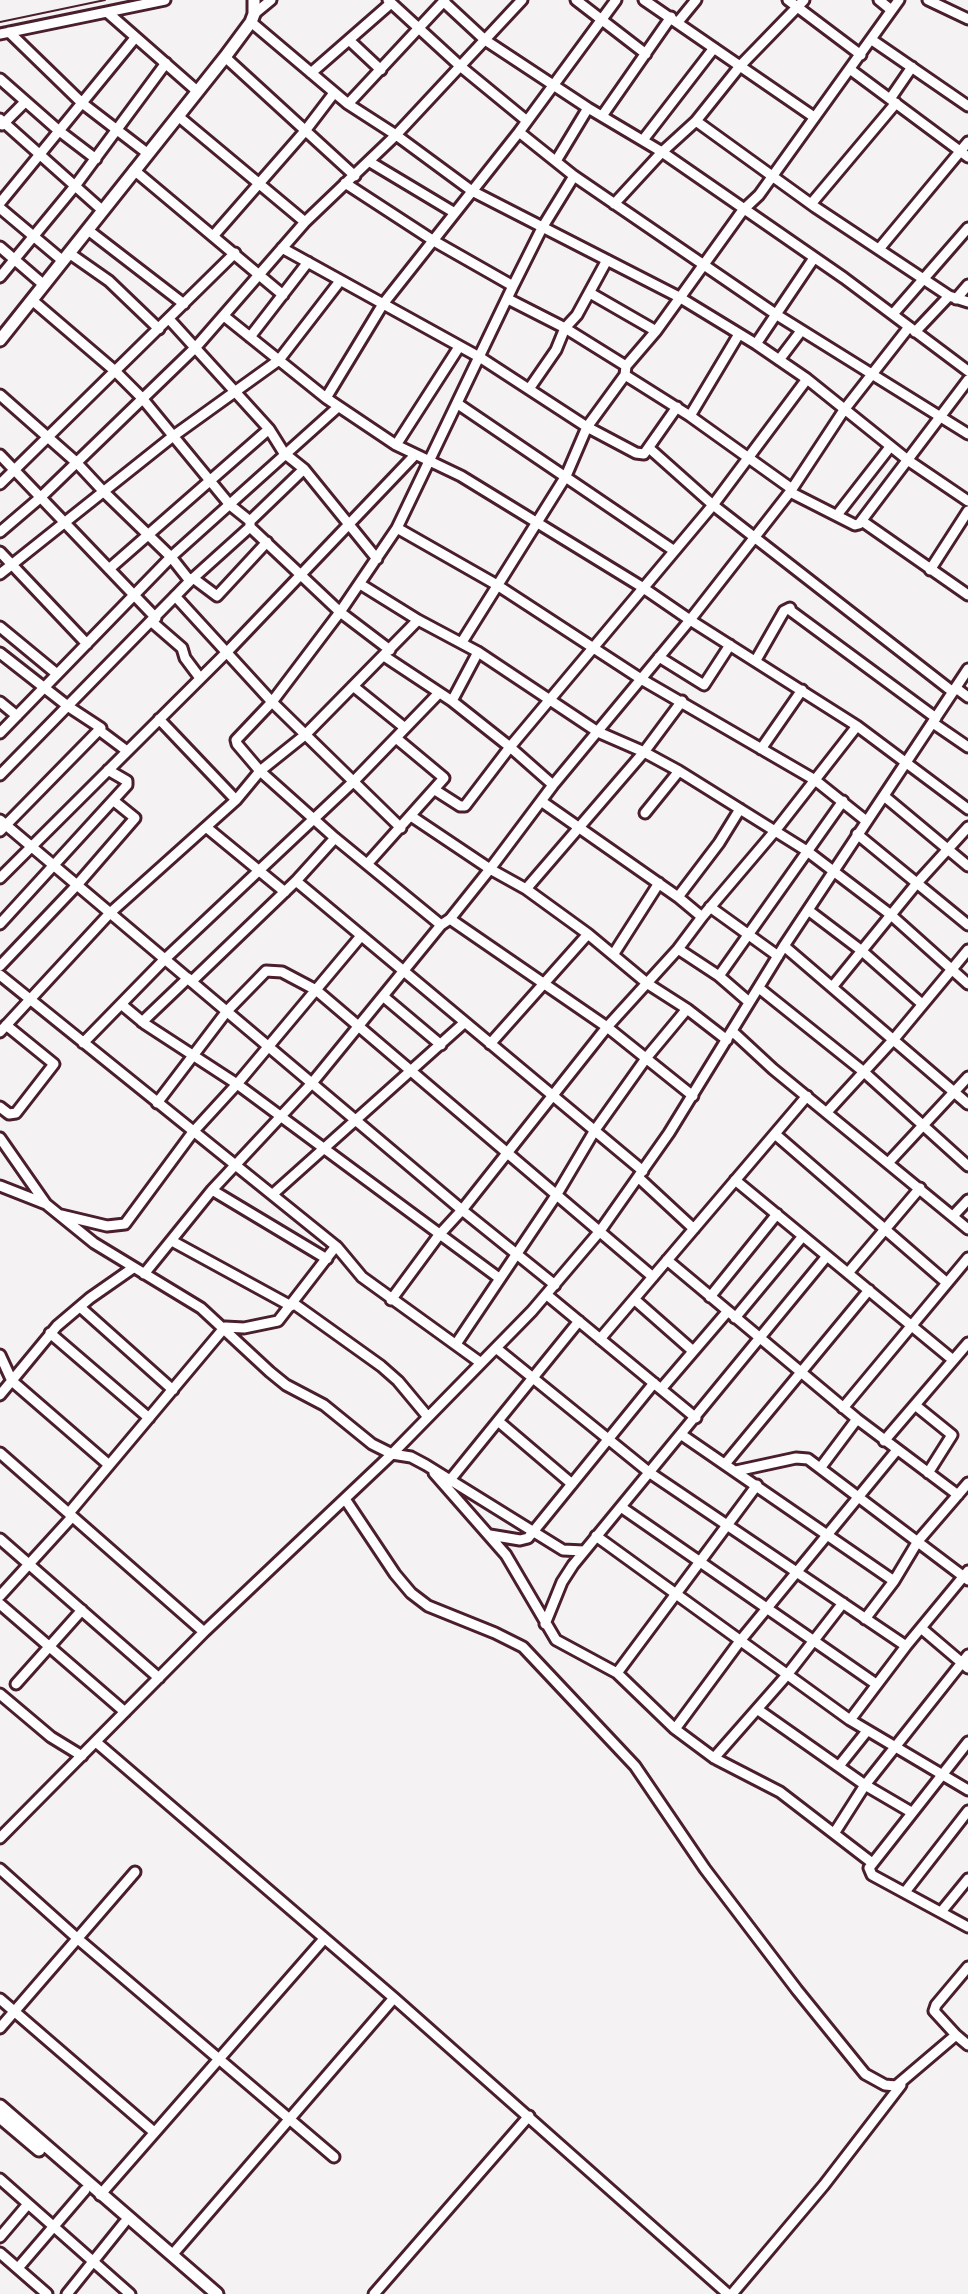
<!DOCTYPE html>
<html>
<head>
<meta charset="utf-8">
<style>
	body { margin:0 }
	canvas { display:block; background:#f4f2f2 }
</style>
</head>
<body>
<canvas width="968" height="2294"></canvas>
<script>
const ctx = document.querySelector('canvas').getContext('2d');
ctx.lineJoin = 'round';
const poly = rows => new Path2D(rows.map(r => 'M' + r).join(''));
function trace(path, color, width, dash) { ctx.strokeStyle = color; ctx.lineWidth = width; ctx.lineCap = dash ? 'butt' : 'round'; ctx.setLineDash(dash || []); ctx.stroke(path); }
const minor = poly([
	[388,0,460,66,527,121],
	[576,0,646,54],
	[644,0,814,117],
	[788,0,861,55],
	[879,0,890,9],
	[928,0,968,19],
	[444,2,485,40,588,108,662,152,844,278,968,371],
	[107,12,197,91],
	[254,14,271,0],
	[251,22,348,104,396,135,472,191,679,297,756,344,807,379,909,461,968,501],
	[678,22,696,0],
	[9,32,82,103,147,153],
	[0,34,165,0],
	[349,40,381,70],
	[872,40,968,106],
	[225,57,355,176],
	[851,70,968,157],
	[311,73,391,3],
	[0,79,58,130,96,159],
	[890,99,912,67],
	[348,104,445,0],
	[178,116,305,222],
	[602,116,671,17],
	[0,119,102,210],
	[696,121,815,207,949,296,968,302],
	[2,125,25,102],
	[519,132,574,176,777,315,968,434],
	[643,140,714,48],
	[556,161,588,108],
	[370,162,455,213],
	[134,170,283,295],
	[345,183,434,241,513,286],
	[0,203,135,38],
	[614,204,662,152,696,121,740,66,804,0],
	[811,204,896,103],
	[0,208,63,261],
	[88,230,184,304],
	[214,235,305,131,334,93],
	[0,247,44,285],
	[282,248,481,358,587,427,636,453,644,454,677,407],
	[879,249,968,142],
	[69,253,109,281,159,329],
	[0,277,75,186,166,63],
	[590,293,656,331],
	[508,299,565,328,626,366],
	[956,299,968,285],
	[32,300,115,371,142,398,230,505,250,521,250,527,340,612,390,650],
	[893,314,968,228],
	[224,316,326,398,396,445,461,476,642,587,690,620,857,726,968,809],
	[169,319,269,429,284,453,304,469,377,559],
	[915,332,949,296],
	[250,337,308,262],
	[756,344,814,258],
	[779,360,801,331],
	[625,375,690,416,792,489],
	[529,389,556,350,565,328,577,315,607,260],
	[0,395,76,462,104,492,171,557,190,581],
	[326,398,383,304,519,132,616,0],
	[458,404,673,550],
	[690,416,739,334],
	[396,445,459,347],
	[649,448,713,505,953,692],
	[0,455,156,618],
	[0,484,235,253],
	[790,492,855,525,859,524,968,380],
	[837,515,890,447],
	[250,521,304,469],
	[862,521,968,595],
	[397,528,497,585,641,679,815,780,865,820],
	[0,532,41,497,196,347,305,222,396,135,522,0],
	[0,552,87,644],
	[109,569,269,429],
	[930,570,968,511],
	[0,574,172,437,279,360,340,281],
	[193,578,217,596,267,542],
	[360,584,418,620,478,652,598,732,644,752,679,771,807,851,891,915,968,984],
	[175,596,272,702,401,828],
	[152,622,182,648,185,658,200,678],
	[0,627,57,674],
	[462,642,566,476,587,427,625,375,626,366,656,331,743,210,759,195,899,0],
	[0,653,69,707,101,728,99,730,127,751],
	[384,656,452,701,510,747,553,785],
	[659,657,704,685,730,645],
	[756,660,784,611,790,608,791,611,936,718],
	[353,686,405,728],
	[956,688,968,697],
	[452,701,478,652],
	[0,702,17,716],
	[159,719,236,800],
	[933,723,968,747],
	[0,733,171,557,338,407],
	[761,749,802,690],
	[0,775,190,581,250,527],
	[435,790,460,806,465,806,510,747,713,505,807,379],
	[884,796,968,866],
	[541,801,678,897,702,917],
	[645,813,679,771],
	[411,816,490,869,526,889,588,934,648,984,687,1009,727,1040],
	[0,820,462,1210,555,1285],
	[206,827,285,892],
	[0,831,99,730],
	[857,834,968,925],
	[368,863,444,778,396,738],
	[0,878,228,651,415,455],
	[296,881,643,1171],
	[526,889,644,752,682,701],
	[678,897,719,843,740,809],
	[710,907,778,956],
	[808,910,862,951,922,1004],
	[450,919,607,1027,693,1096],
	[0,924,127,785,127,781,108,770],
	[441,925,335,838,260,771,237,744,236,740,272,702,340,612,397,528,513,286,542,228,574,176],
	[784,946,968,1104],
	[678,949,719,976,749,1002],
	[613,955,659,883],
	[0,966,77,885,135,818,114,801],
	[0,975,337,1247,362,1277,481,1363],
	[719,976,843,801],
	[192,981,296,881,335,838],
	[833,986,917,883,968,827],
	[759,988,864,1072,968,1166],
	[384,997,441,1045],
	[121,1004,145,1024,237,1084,499,1278],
	[142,1022,188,978],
	[732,1031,773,1069,968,1229],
	[0,1032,110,913,236,800,260,771,305,735,418,620],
	[83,1043,165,959,353,782,438,694],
	[490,1044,588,934],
	[157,1103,227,1011,266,971,282,972,316,990,653,1277],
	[0,1107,9,1114,16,1113,54,1064,6,1025],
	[827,1112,894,1039,968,950],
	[775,1134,947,1283],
	[0,1138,46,1204],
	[889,1162,968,1077],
	[639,1178,694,1229],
	[735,1180,953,1360],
	[0,1186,46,1204,94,1243,201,1308,270,1372,286,1385,324,1405,372,1444,392,1454,411,1457,426,1465,563,1550,584,1551],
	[212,1190,327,1259],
	[273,1194,464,1023],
	[61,1215,107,1226,125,1224,193,1132,237,1084,361,936],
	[953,1216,968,1200],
	[172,1241,291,1306],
	[667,1260,857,1419,958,1495],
	[848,1273,920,1188],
	[144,1274,212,1190,312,1083,441,925,450,919,490,869,553,785,690,620,790,492,844,410,909,327],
	[547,1295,696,1418],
	[710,1297,777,1214],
	[634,1299,693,1351],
	[391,1300,439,1235,462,1210,607,1027,678,949,702,917,775,831,857,726],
	[293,1303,381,1366,398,1381,428,1417],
	[80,1307,173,1390],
	[735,1318,803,1236],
	[50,1333,149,1418],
	[600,1339,807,1096],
	[456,1344,557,1194,595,1130,647,1057,687,1009],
	[496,1348,650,1473,906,1646],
	[0,1355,12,1381,109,1465],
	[661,1389,727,1312],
	[0,1395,57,1326,90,1298,133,1268],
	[915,1405,952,1435,928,1473],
	[843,1408,968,1258],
	[498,1421,572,1484],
	[682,1435,894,1581],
	[884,1441,968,1343],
	[0,1453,204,1632,0,1838],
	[725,1464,869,1290],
	[821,1467,857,1419],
	[736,1471,796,1458,808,1459,968,1580],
	[434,1473,506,1555,556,1640,617,1673,675,1729,714,1758,780,1792,871,1862],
	[450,1480,579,1321],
	[345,1499,395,1574,411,1593,428,1606,495,1633,523,1647,635,1766,705,1869,797,1990,865,2074,885,2085,896,2086,956,2035,968,2045],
	[621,1507,876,1684],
	[69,1513,225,1327,244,1328,278,1321,336,1246],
	[490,1535,520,1540,528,1538,654,1383],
	[596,1536,850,1720,968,1790],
	[0,1539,159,1678],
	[0,1596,72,1517],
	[0,1604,125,1712],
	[865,1619,894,1581,918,1541,968,1483],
	[545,1624,562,1582,573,1565,827,1256],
	[921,1628,968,1668],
	[204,1632,392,1454,532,1311,600,1231,669,1133,784,946,968,669],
	[617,1673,757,1485],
	[16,1684,82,1610],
	[0,1694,51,1737,82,1756],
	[757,1709,865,1785,911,1812],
	[850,1720,906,1646,968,1571],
	[675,1729,740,1641,897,1450],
	[96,1742,394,1998,728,2294],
	[968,1742,869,1868,872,1875,968,1927],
	[714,1758,787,1675,843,1603],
	[839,1766,867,1731],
	[835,1832,865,1785,968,1655],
	[0,1869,78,1939,334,2157],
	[905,1892,968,1811],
	[941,1912,968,1879],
	[0,1999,154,2132],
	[0,2028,135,1872],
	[956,2035,934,2011,936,2005,968,1967],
	[0,2179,130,2294],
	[100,2195,324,1939],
	[0,2237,28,2204],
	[0,2253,47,2294],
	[172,2255,394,1998],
	[18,2268,85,2190],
	[67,2294,124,2223],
	[374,2294,529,2116],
	[732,2294,824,2185,901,2085]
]);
const major = poly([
	[0,340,225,57,251,22,254,14,254,0],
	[0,2106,217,2294],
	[0,2117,39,2150]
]);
const rail = poly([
	[0,22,105,0]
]);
trace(minor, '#4a1f2b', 15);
trace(major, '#4a1f2b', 17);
trace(minor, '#fff', 9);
trace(major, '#fff', 11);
trace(rail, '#4a1f2b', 2);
</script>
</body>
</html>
